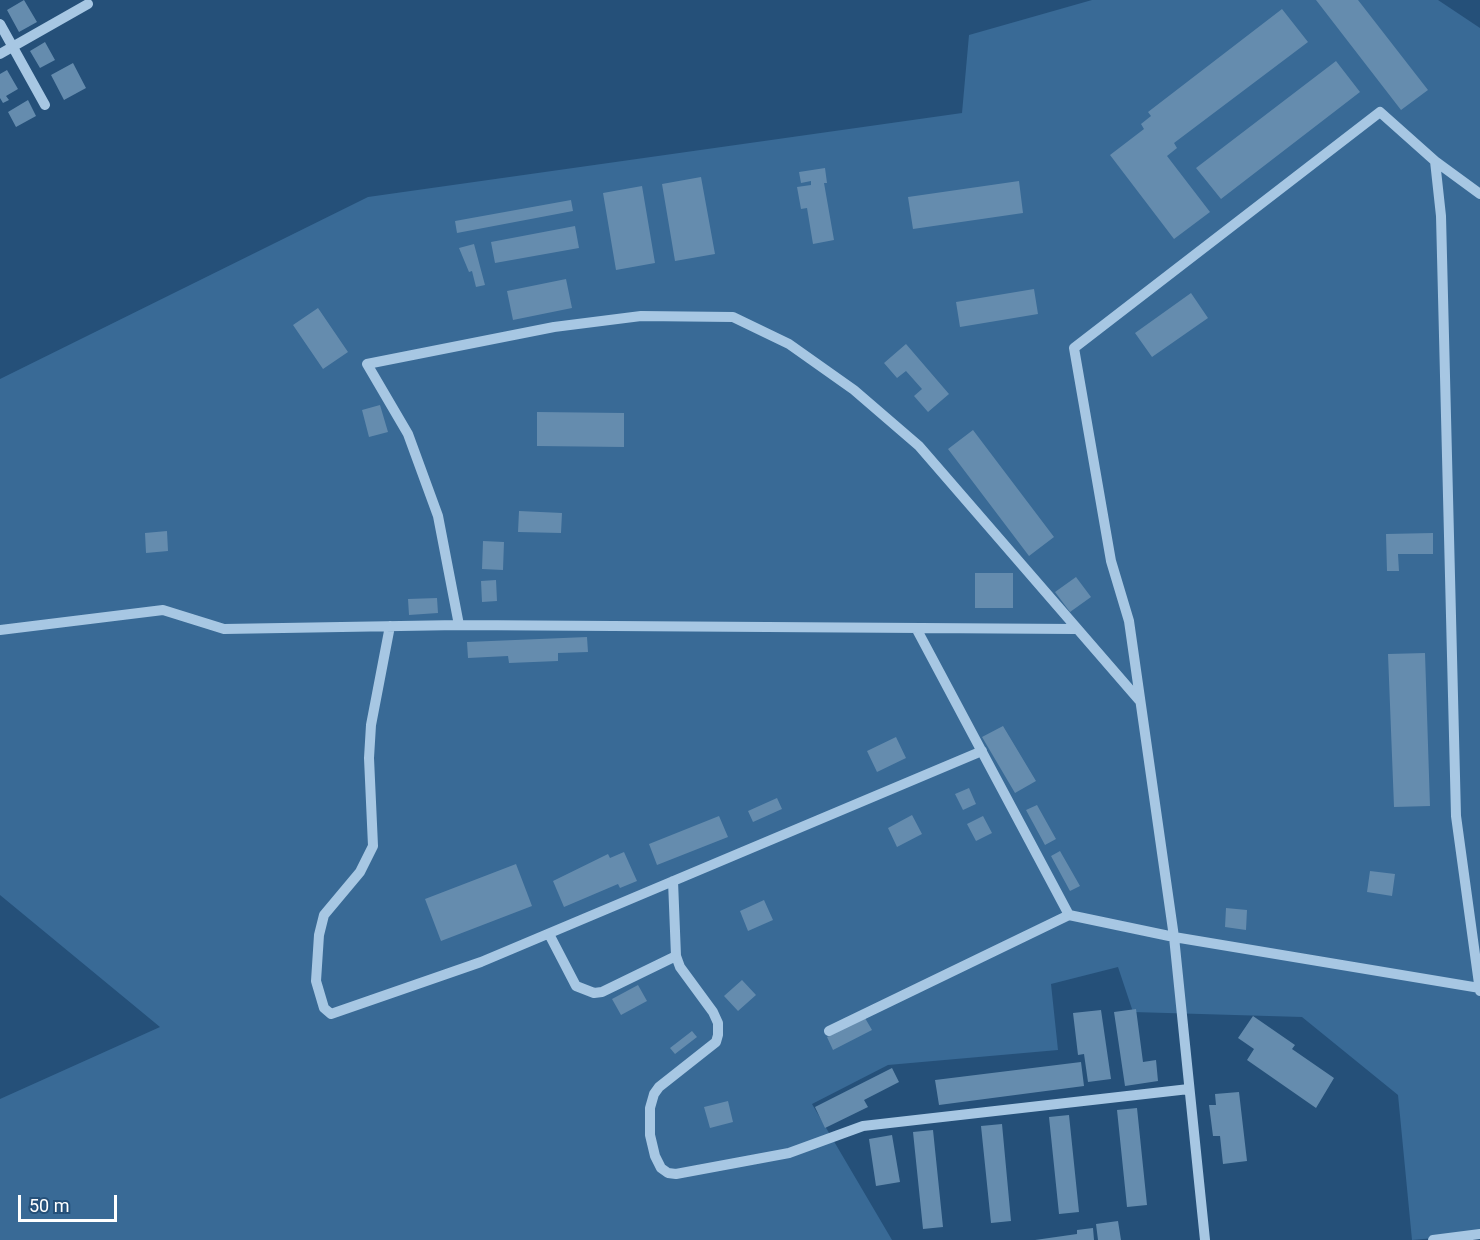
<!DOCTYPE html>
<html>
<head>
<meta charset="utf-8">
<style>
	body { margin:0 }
	#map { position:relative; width:1480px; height:1240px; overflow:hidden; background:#255079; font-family:Roboto,sans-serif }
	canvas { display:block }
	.scale { position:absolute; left:18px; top:1195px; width:99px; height:27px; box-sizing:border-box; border:3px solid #fff; border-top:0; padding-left:8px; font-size:18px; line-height:21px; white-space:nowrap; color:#fff; -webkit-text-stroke:4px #255079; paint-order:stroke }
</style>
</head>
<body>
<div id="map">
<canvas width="1480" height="1240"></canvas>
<div class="scale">50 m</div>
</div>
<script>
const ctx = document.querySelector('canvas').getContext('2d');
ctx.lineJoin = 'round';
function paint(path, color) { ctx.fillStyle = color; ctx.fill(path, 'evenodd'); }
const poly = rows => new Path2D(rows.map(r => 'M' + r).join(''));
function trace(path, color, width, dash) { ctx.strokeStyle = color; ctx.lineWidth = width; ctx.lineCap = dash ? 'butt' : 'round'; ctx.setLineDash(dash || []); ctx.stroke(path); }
const green = poly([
	[1092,0,1438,0,1480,28,1480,1234,1412,1240,1398,1095,1302,1017,1133,1012,1118,967,1051,984,1058,1050,888,1065,812,1104,892,1240,0,1240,0,1099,160,1027,0,895,0,379,368,197,962,113,969,35]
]);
const building = poly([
	[24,0,37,22,19,32,7,10],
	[1316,0,1358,0,1428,90,1401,110],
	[1282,9,1308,42,1174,143,1177,148,1167,156,1210,212,1174,239,1110,155,1144,129,1141,124,1151,116,1148,112],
	[45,42,55,60,40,68,30,51],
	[1336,61,1360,92,1221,199,1196,168],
	[73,63,86,88,64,100,51,75],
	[7,70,18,89,6,96,9,100,3,103,0,98,0,74],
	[28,100,36,116,16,127,8,112],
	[825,168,827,183,824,183,834,240,813,244,807,208,801,209,797,187,811,185,811,181,801,183,799,172],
	[701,177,715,254,675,261,662,184],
	[1019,181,1023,213,913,229,908,197],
	[642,186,655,263,616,270,603,193],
	[571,200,573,211,457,233,455,221],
	[575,226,579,248,495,263,491,242],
	[474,244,485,285,476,287,472,271,469,272,459,248],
	[566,279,572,308,513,320,507,291],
	[1034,289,1038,314,960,327,956,302],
	[1191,293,1208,318,1152,357,1135,333],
	[318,308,348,352,323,369,293,325],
	[906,344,949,394,928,412,914,396,922,389,906,371,897,378,884,363],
	[380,405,388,432,369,437,362,410],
	[537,412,624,413,624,447,537,446],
	[973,430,1054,537,1029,556,948,449],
	[519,511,562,513,561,533,518,532],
	[167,531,168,551,146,553,145,533],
	[1433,533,1433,554,1398,554,1399,571,1387,571,1386,534],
	[483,541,504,542,503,570,482,569],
	[975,573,1013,573,1013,608,975,608],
	[1076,577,1091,597,1070,612,1055,592],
	[496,580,497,601,482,602,481,581],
	[437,598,438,613,409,615,408,599],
	[587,637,588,652,558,653,558,661,509,663,508,656,468,658,467,642],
	[1425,653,1430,806,1394,807,1388,654],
	[1003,726,1036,781,1015,793,982,737],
	[896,737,906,758,877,772,867,751],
	[969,788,976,804,963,810,955,794],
	[777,798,782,809,753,822,748,811],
	[1037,805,1056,839,1045,845,1026,810],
	[912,815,922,834,897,847,888,828],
	[719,816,728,837,657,865,649,844],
	[983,816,992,833,976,841,967,824],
	[1060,851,1080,886,1070,891,1051,856],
	[624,852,637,881,620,888,618,884,564,907,553,881,608,854,610,858],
	[516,864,532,906,441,941,425,899],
	[1370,871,1395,874,1392,896,1367,892],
	[764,900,773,920,748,931,740,911],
	[1226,908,1247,910,1246,930,1225,927],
	[742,980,756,995,738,1011,724,996],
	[638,985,647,1001,621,1015,612,999],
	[1136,1009,1143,1062,1156,1060,1158,1081,1125,1086,1114,1012],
	[1101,1010,1111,1079,1088,1082,1084,1054,1078,1055,1073,1013],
	[1253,1016,1295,1045,1292,1049,1334,1078,1316,1108,1247,1060,1254,1049,1238,1038],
	[865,1018,872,1030,833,1050,827,1037],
	[692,1031,697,1037,675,1054,670,1048],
	[1081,1062,1084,1086,939,1105,935,1080],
	[892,1068,899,1082,864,1100,868,1107,825,1128,815,1107],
	[1239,1092,1247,1161,1223,1164,1220,1136,1213,1136,1209,1105,1216,1105,1215,1094],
	[728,1101,733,1122,710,1128,704,1107],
	[1137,1108,1147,1205,1127,1207,1117,1110],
	[1069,1115,1079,1212,1059,1214,1049,1117],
	[1002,1124,1011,1221,991,1223,981,1126],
	[933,1130,943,1227,923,1229,913,1132],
	[892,1135,900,1182,876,1186,869,1139],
	[1118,1221,1121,1240,1098,1240,1096,1224],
	[1093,1228,1094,1240,1035,1240,1077,1234,1077,1230]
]);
const minor = poly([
	[0,24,45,105],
	[0,54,88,4],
	[1435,161,1441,216,1456,816,1480,991],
	[459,625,438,516,408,434,367,364,554,327,641,316,733,317,789,344,854,390,919,446,1139,700],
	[390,626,371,725,369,758,373,846,360,872,324,915,319,935,316,981,324,1008,331,1014,481,962,982,751],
	[0,630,163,610,224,629,459,625,1075,629],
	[673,881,676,956,680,967,713,1012,718,1023,718,1035,716,1042,659,1087,654,1094,650,1108,650,1135,655,1156,661,1168,668,1173,676,1174,789,1153,863,1126,1189,1089],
	[1069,915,1174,937,1480,988],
	[549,934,576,986,594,993,602,992,676,956],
	[829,1031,1069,915,916,628],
	[1205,1240,1174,937,1129,621,1111,561,1074,348,1380,112,1435,161,1480,194],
	[1433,1240,1480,1234]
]);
paint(green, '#396a96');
paint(building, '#658cae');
trace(minor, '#a7c7e3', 10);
</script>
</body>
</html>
